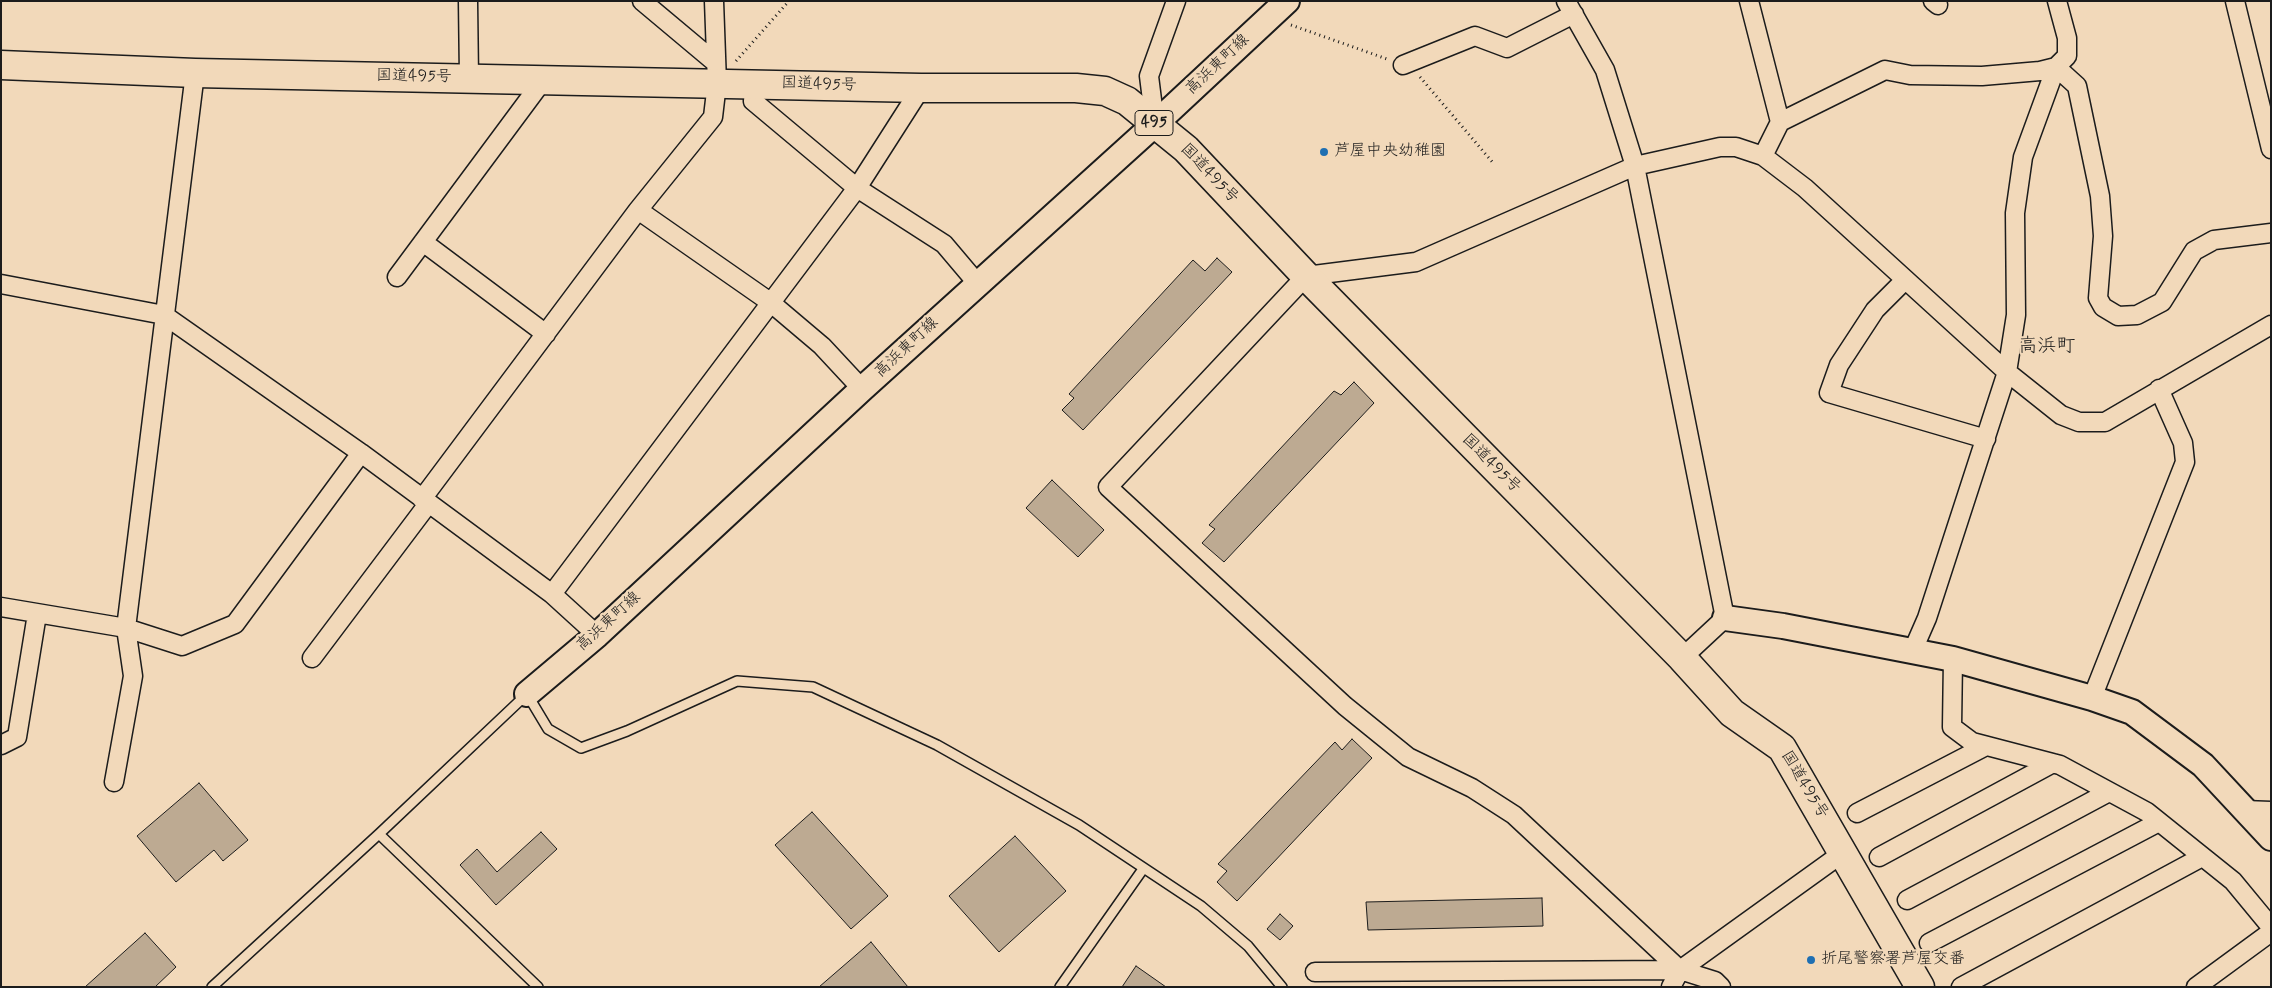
<!DOCTYPE html>
<html>
<head>
<meta charset="utf-8">
<style>
	body { margin:0 }
	#map { position:relative; width:2272px; height:988px; overflow:hidden; background:#f2d9ba; font-family:Mynerve,sans-serif }
	canvas { display:block }
	.frame { position:absolute; inset:0; border:2px solid #1c1c1c; pointer-events:none }
</style>
</head>
<body>
<div id="map">
<canvas width="2272" height="988"></canvas>
<div class="frame"></div>
</div>
<script>
const ctx = document.querySelector('canvas').getContext('2d');
ctx.lineJoin = 'round';
function paint(path, color) { ctx.fillStyle = color; ctx.fill(path, 'evenodd'); }
const poly = rows => new Path2D(rows.map(r => 'M' + r).join(''));
function trace(path, color, width, dash) { ctx.strokeStyle = color; ctx.lineWidth = width; ctx.lineCap = dash ? 'butt' : 'round'; ctx.setLineDash(dash || []); ctx.stroke(path); }
function drawText(font, color, halo, rows, align = 'center') {
  ctx.font = font + ' Mynerve,"Klee One",sans-serif'; ctx.lineWidth = 4.5; ctx.setLineDash([]); ctx.textBaseline = 'middle'; ctx.strokeStyle = halo; ctx.fillStyle = color; for (const [text, x, y, turn = 0] of rows) {
    ctx.save(); ctx.translate(x, y); ctx.rotate((+turn || 0) * Math.PI / 180); ctx.textAlign = isNaN(turn) ? turn : align; if (halo) ctx.strokeText(text, 0, 0); ctx.fillText(text, 0, 0); ctx.restore();
  }
}
const building = poly([
	[1217,258,1232,272,1083,430,1062,410,1074,398,1069,394,1193,260,1205,271,1217,258],
	[1354,382,1374,403,1224,562,1202,543,1215,529,1209,525,1334,391,1341,395,1354,382],
	[1052,480,1104,530,1078,557,1026,508,1052,480],
	[1352,739,1372,758,1237,901,1217,882,1227,871,1218,864,1335,742,1342,750,1352,739],
	[199,783,248,840,223,861,214,850,176,882,137,836,199,783],
	[812,812,888,896,851,929,775,845,812,812],
	[541,832,557,849,496,905,460,865,477,849,497,872,541,832],
	[1015,836,1066,891,999,952,949,896,1015,836],
	[1542,898,1543,926,1368,930,1366,902,1542,898],
	[1280,914,1293,926,1280,940,1267,929,1280,914],
	[145,933,176,967,155,987,85,987,145,933],
	[871,942,908,987,819,987,871,942],
	[1136,966,1166,987,1122,987,1136,966]
]);
const path = poly([
	[1291,25,1387,59],
	[736,61,789,1],
	[1420,77,1494,164]
]);
const lane = poly([
	[379,834,538,987],
	[212,987,379,834,527,694,548,729,581,748,627,731,737,681,813,687,937,745,1079,825,1201,906,1248,946,1282,987],
	[1060,987,1143,869]
]);
const street = poly([
	[468,1,469,78],
	[642,1,716,63],
	[1566,1,1605,70,1635,166,1725,618,1682,658],
	[1749,1,1780,122],
	[1933,1,1938,5],
	[2235,1,2271,149],
	[1403,65,1475,36,1507,48,1574,14],
	[2056,67,2077,86,2100,196,2103,236,2098,298,2103,307,2118,316,2137,315,2162,302,2194,251,2214,240,2271,233],
	[755,83,753,101,857,188,944,244,977,283],
	[1155,124,1149,76,1176,1],
	[1763,156,1780,122,1885,70,1910,75,1982,76,2040,71,2056,67],
	[638,210,770,302,822,346,862,389],
	[423,242,546,334],
	[397,277,544,79],
	[1905,280,1875,310,1839,365,1829,393,1986,439],
	[1,284,164,315,361,453,552,594,597,635],
	[422,499,638,210,713,117,717,83,714,1],
	[552,594,857,188,921,88],
	[1,607,126,628,182,646,235,624,361,453],
	[1913,650,1927,618,2007,372,2016,315,2015,213,2023,157,2056,67,2067,56,2067,38,2057,1],
	[312,658,428,504],
	[1953,659,1952,727,1972,742,2060,765,2147,812,2233,881,2271,927],
	[2092,698,2185,462,2183,443,2159,389],
	[1,745,17,737,37,614],
	[114,782,133,676,126,628,195,73],
	[2244,810,2271,811],
	[1857,813,1986,746],
	[1879,857,2053,763],
	[1907,900,2109,792],
	[1929,943,2159,822],
	[1680,970,1514,815,1472,788,1408,757,1345,706,1108,487,1306,276,1416,262,1635,166,1720,147,1736,147,1763,156,1805,188,2007,372,2061,415,2079,422,2105,422,2271,325],
	[1315,972,1680,970,1715,981,1721,987],
	[1671,987,1680,970,1844,852],
	[1961,987,2202,857],
	[2196,987,2271,932]
]);
const secondary = poly([
	[1725,618,1783,626,1953,659,2092,698,2132,712,2203,765,2271,838],
	[527,694,597,635,862,389,1155,124,1287,1]
]);
const highway = poly([
	[1,65,195,73,921,88,1076,88,1105,91,1127,101,1186,149,1306,276,1682,658,1732,713,1782,748,1920,987]
]);
const markers = [
	[1324,152,5,"#1f6fb2"],
	[1811,960,5,"#1f6fb2"]
];
const shields = [
	[1154,123,38]
];
const shieldNames = [
	["495",1154,123]
];
const streetNames = [
	["高浜東町線",1218,65,-43],
	["国道495号",414,77,1],
	["国道495号",819,85,2],
	["国道495号",1209,174,46],
	["高浜東町線",907,348,-43],
	["国道495号",1491,464,45],
	["高浜東町線",609,622,-42],
	["国道495号",1804,785,59]
];
const poiNames = [
	["芦屋中央幼稚園",1334,152],
	["折尾警察署芦屋交番",1821,960]
];
const quarterNames = [
	["高浜町",2047,347]
];
paint(building, '#bdaa92');
trace(building, '#1c1c1c', 1);
trace(lane, '#1c1c1c', 12);
trace(street, '#1c1c1c', 21);
trace(secondary, '#1c1c1c', 28);
trace(highway, '#1c1c1c', 31);
trace(path, '#1c1c1c', 3, [1, 4]);
trace(lane, '#f2d9ba', 9);
trace(street, '#f2d9ba', 18);
trace(secondary, '#f2d9ba', 24);
trace(highway, '#f2d9ba', 28);
for (const [x, y, r, color] of markers) { const dot = new Path2D(); dot.arc(x, y, r, 0, 2 * Math.PI); ctx.fillStyle = color; ctx.fill(dot); trace(dot, '#f2d9ba', 2); }
for (const [x, y, w] of shields) { const box = new Path2D(); box.roundRect(x - w / 2, y - 12.5, w, 25, 4); ctx.fillStyle = '#f2d9ba'; ctx.fill(box); trace(box, '#1c1c1c', 1); }
drawText('bold 15px', '#1c1c1c', null, shieldNames);
drawText('16px', '#1c1c1c', '#f2d9ba', streetNames);
drawText('16px', '#1c1c1c', '#f2d9ba', poiNames, 'left');
drawText('19px', '#1c1c1c', '#f2d9ba', quarterNames);
</script>
</body>
</html>
